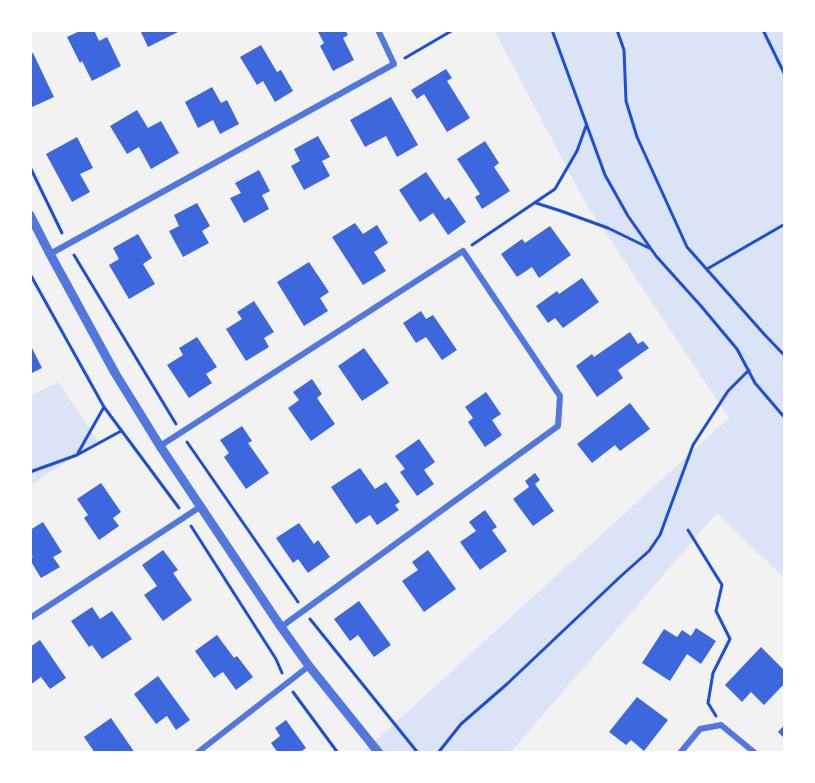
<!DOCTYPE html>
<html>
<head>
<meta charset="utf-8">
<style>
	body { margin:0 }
	#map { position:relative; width:815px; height:783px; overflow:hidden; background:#f2f2f2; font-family:Quicksand,sans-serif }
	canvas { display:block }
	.frame { position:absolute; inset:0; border:32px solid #fff; pointer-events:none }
</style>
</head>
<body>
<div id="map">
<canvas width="815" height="783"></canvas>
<div class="frame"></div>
</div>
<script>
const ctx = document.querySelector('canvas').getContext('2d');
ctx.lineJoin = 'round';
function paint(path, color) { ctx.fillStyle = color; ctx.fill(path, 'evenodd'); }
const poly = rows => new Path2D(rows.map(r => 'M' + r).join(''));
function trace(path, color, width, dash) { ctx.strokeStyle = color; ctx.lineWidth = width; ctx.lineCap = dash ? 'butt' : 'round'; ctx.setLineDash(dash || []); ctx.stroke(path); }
const green = poly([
	[494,30,785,30,785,579,717,513,510,753,362,753,729,418,584,200],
	[58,382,98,441,30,486,30,396]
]);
const building = poly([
	[82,30,94,30,99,41,107,37,121,66,92,81,82,61,80,63,67,37],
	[140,30,182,30,148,47],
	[317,30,345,30,348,35,343,38,354,60,333,71,320,46,324,43],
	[261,45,277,72,281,70,293,91,275,102,263,81,257,85,240,57],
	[33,53,54,97,30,108,30,54],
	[446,69,452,78,447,81,470,118,447,132,424,94,417,99,411,90],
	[212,87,221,103,227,100,239,124,220,134,213,120,198,128,185,102],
	[391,97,418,145,397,157,386,136,365,147,350,120],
	[137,110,148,128,161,121,179,153,151,169,139,147,127,154,110,126],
	[318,136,330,157,322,161,330,176,304,190,291,166,300,161,294,149],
	[77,137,93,168,80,174,90,192,72,202,46,154],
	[485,141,499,163,494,167,510,191,482,209,475,197,480,194,457,159],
	[259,170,270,191,262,195,269,209,244,223,230,198,241,193,235,183],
	[426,172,445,200,449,197,466,222,448,235,433,213,420,222,399,190],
	[197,203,210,226,202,231,209,243,183,257,169,231,179,226,174,215],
	[355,223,363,234,377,225,388,243,374,252,386,271,363,285,332,237],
	[550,226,571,255,539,278,532,267,517,277,501,254,522,239,525,243],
	[138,234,152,258,143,264,155,284,129,299,109,265,119,259,113,248],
	[309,262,329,292,320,298,328,311,304,326,277,282],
	[582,278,599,302,563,328,555,318,548,323,536,306,557,291,559,294],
	[254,301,274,332,264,338,269,347,246,361,226,329,242,319,237,312],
	[421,311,426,319,433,315,457,350,442,360,426,337,416,343,403,323],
	[630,332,638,344,643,341,649,348,618,370,623,378,597,397,576,366,592,354,594,357],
	[197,337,217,367,206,374,212,383,189,398,167,365,183,355,179,348],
	[30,344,42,368,30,374],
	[364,348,389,383,362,401,338,366],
	[312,379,322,394,317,398,335,424,311,441,288,408,299,400,293,392],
	[486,392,501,414,492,420,502,435,485,447,468,422,473,418,465,407],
	[630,403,650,429,620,451,615,445,592,463,577,444],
	[242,426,252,441,248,443,269,473,246,489,224,457,229,453,220,440],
	[419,439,435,462,424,470,434,484,417,496,400,472,405,469,395,456],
	[360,468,375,489,386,482,400,502,395,505,399,510,377,525,370,515,356,524,331,487],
	[535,473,540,480,535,484,554,511,533,526,513,499,529,487,525,481],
	[101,483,121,512,113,518,119,526,99,540,84,518,88,515,77,499],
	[485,510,497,527,492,530,507,551,480,570,460,542,476,531,469,522],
	[43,522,62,552,53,557,60,567,41,578,30,560,30,558,33,557,30,553,30,530],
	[299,523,314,544,318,540,330,557,308,573,298,559,293,563,276,538],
	[163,550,178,570,173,573,192,600,163,621,144,595,157,586,142,565],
	[428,550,456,589,424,612,402,581,418,570,412,562],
	[359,601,391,645,374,657,358,635,350,641,334,619],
	[92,607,100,619,112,611,132,639,102,659,92,645,89,647,71,621],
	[696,628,716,641,701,664,687,654,670,681,642,663,664,629,677,637,682,630,691,636],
	[217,635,234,658,237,656,253,677,236,690,223,672,214,678,195,651],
	[40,640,66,678,50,689,41,677,30,685,30,647],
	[761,647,785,671,785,683,764,705,751,692,742,702,725,685],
	[158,676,190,720,176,730,167,716,156,724,134,694],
	[637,697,668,720,644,751,631,740,626,745,609,732],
	[111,718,135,753,95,753,84,737],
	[286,720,306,748,299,753,278,753,271,743,280,736,275,728],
	[785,724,785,739,778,732]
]);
const path = poly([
	[552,30,605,175,628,216,656,256,701,306,737,349,755,383,785,418],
	[617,30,624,50,626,101,637,137,687,247,764,334,785,356],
	[763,30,785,75],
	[405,58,453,30],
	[30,167,62,233],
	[536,203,561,211,608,228,649,248],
	[472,245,555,189,577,151,586,126],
	[74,255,176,424],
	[707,269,785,224],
	[30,274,104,407,179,508],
	[187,442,298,602],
	[78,453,104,407],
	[30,472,77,455,121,431],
	[191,526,276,659,282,673],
	[688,530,722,585,716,611,730,639,713,673,708,703,716,716],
	[310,619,418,753],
	[293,692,338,753],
	[438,753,461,724,507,684,621,576,649,551,660,535,693,445,728,391,749,370]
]);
const minor = poly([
	[50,254,394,64,378,30],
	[160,446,463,251,560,396,558,426,281,627],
	[30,618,200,507],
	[197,753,309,666],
	[680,753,700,729,721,725,755,753]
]);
const tertiary = poly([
	[30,215,50,254,115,373,160,446,281,627,309,666,379,753]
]);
paint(green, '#dbe4f7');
paint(building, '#3d67dc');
trace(path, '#1d4ed8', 3);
trace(minor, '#5277de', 6);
trace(tertiary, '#5277de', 9);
</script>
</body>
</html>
